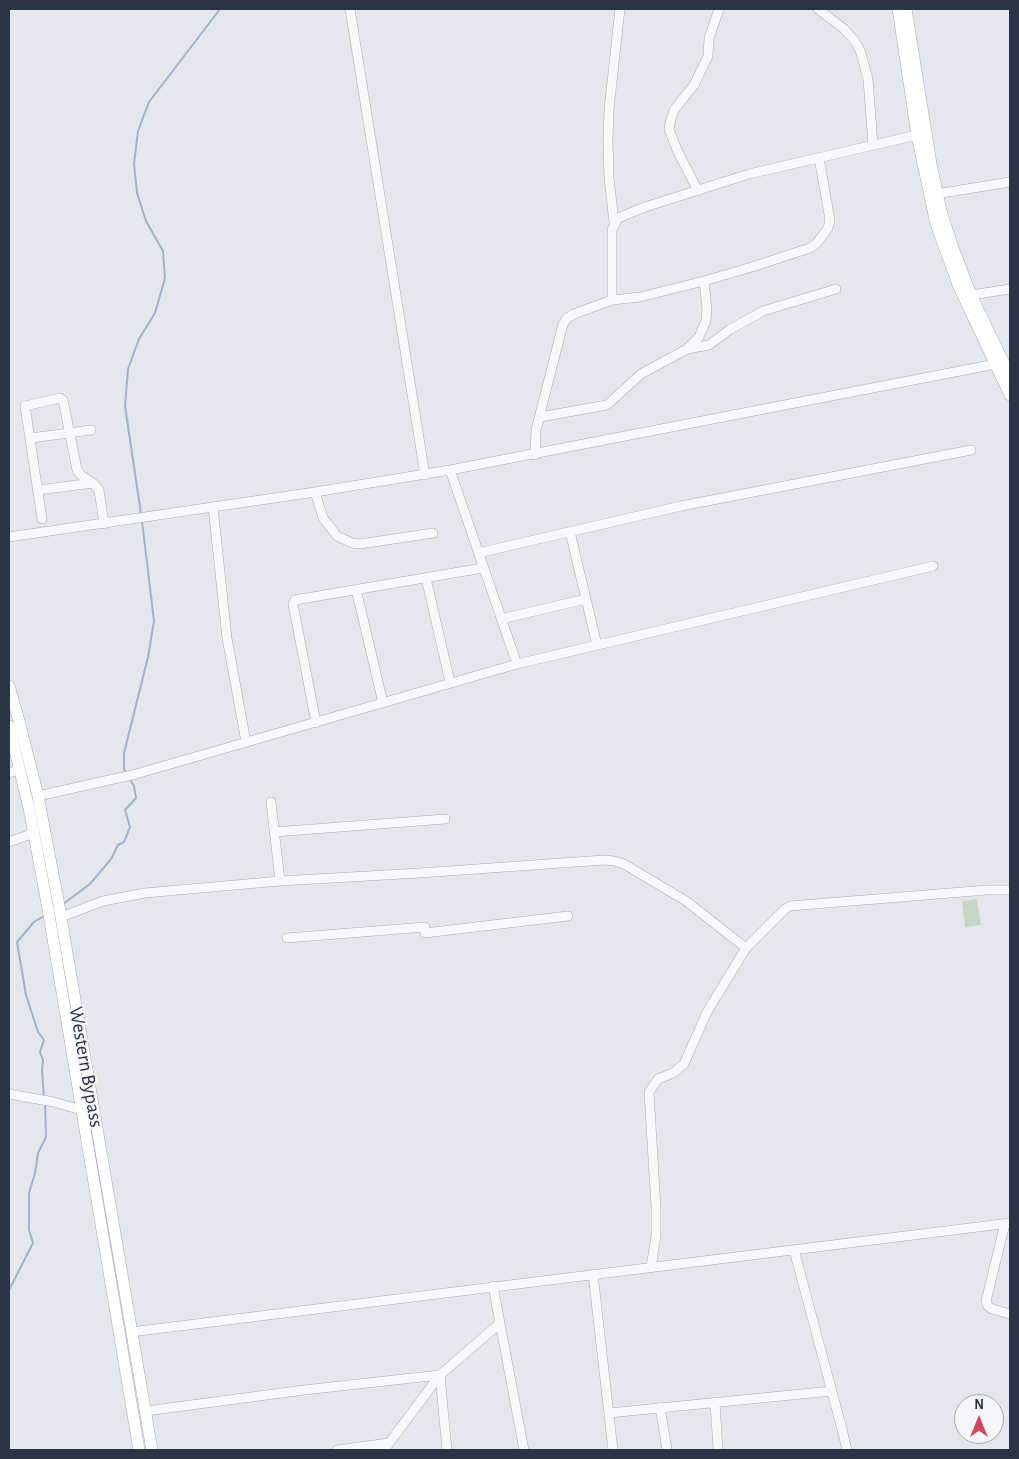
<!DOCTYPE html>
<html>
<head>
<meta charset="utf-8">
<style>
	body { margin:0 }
	#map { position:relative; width:1019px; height:1459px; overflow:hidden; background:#e4e7ec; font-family:"Alegreya Sans",sans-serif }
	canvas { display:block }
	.frame { position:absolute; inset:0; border:10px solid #2b3445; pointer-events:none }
	.north { position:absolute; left:954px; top:1394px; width:50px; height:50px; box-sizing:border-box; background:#f4f6f9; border:1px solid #a4a8b1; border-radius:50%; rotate:0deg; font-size:14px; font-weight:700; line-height:20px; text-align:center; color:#2b3445 }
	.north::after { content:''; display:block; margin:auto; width:18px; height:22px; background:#d1495b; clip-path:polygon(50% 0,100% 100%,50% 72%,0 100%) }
</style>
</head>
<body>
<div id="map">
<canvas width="1019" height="1459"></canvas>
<div class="frame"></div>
<div class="north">N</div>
</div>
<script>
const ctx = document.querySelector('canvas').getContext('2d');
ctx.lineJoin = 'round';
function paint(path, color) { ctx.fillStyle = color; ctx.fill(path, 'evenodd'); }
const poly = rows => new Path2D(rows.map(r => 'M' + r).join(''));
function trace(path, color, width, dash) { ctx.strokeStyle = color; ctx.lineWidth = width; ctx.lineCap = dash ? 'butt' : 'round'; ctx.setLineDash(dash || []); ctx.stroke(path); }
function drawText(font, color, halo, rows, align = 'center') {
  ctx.font = font + ' "Alegreya Sans",sans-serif'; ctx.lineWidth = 4; ctx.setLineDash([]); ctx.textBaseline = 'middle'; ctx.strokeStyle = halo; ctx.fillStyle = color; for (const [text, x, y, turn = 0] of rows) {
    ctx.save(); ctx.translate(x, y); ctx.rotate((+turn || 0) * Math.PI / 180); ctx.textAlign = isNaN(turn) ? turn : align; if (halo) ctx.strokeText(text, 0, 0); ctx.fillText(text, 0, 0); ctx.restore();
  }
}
const green = poly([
	[977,899,981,925,965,927,962,901]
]);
const stream = poly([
	[141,514,125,406,128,369,139,339,155,313,165,278,163,251,146,221,137,193,134,164,138,131,149,102,220,9],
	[126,774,124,769,124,753,148,657,154,621,142,521],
	[63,904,90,884,111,859,118,845,124,842,130,827,125,810,136,798,134,786,129,778],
	[44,916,34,922,17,942,26,995,38,1032,44,1040,40,1052,43,1060,42,1070,44,1098],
	[9,1290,33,1243,29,1230,29,1193,35,1173,38,1153,46,1137,45,1102]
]);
const minor = poly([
	[350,9,425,475],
	[818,9,844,29,854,40,860,50,868,79,873,145],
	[698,191,677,150,669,129,670,123,674,110,694,85,708,56,709,38,719,9],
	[936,194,1010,182],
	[614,222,609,178,608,140,609,109,620,9],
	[971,295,1010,289],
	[612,300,640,297,704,281,755,266,810,248,817,243,828,228,830,220,819,158],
	[687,349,709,345,729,330,763,311,836,289],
	[540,417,607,405,641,374,687,349,699,337,706,321,707,309,704,281],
	[31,438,91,430],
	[535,455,536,430,563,324,567,318,574,314,612,300,612,230,618,218,645,207,749,174,917,135],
	[450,470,517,664],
	[38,490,93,483],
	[315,492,323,518,337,536,352,543,360,544,433,533],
	[213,507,227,638,246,742],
	[42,519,25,406,60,398,63,400,77,470,82,476,93,483,99,490,104,524],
	[570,532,597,645],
	[9,537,315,492,450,470,1001,363],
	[478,553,681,506,971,450],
	[426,578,450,682],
	[356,589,383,703],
	[501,619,586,599],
	[316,723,293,604,295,600,483,568],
	[9,773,20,769],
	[38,796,136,774,517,664,933,566],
	[271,802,280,881],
	[274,832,445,819],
	[9,842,34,833],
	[61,917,103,901,145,893,280,881,420,873,604,860,614,861,624,864,686,901,746,948],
	[425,933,568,916],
	[287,938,425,927],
	[9,1094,54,1102,81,1110],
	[1005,1224,986,1301,988,1306,992,1309,1010,1314],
	[794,1250,842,1429,847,1450],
	[651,1267,656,1236,656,1207,649,1092,658,1079,673,1073,684,1064,707,1012,746,948,785,909,790,906,987,890,1010,890],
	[593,1274,613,1450],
	[493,1286,524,1450],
	[131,1332,1010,1223],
	[715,1403,718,1450],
	[660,1407,667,1450],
	[146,1411,304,1390,440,1375,447,1450],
	[609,1413,832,1391],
	[337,1450,389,1443],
	[384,1450,440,1375,499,1324]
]);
const major = poly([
	[898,9,917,135,936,224,959,287,1010,395],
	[906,9,931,164,941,211,953,248,971,295,1010,376],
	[9,686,19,721,38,796,58,900,152,1450],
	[9,726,29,808,48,909,139,1450]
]);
const streetNames = [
	["Western Bypass",86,1067,80]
];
paint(green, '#c9d6c5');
trace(stream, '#9fb4cc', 2);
trace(minor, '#a9aeb7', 10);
trace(major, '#a3abb8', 12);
trace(minor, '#f7f8fa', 9);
trace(major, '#fff', 11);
drawText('20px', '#2b3445', '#f4f6f9', streetNames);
</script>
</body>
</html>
